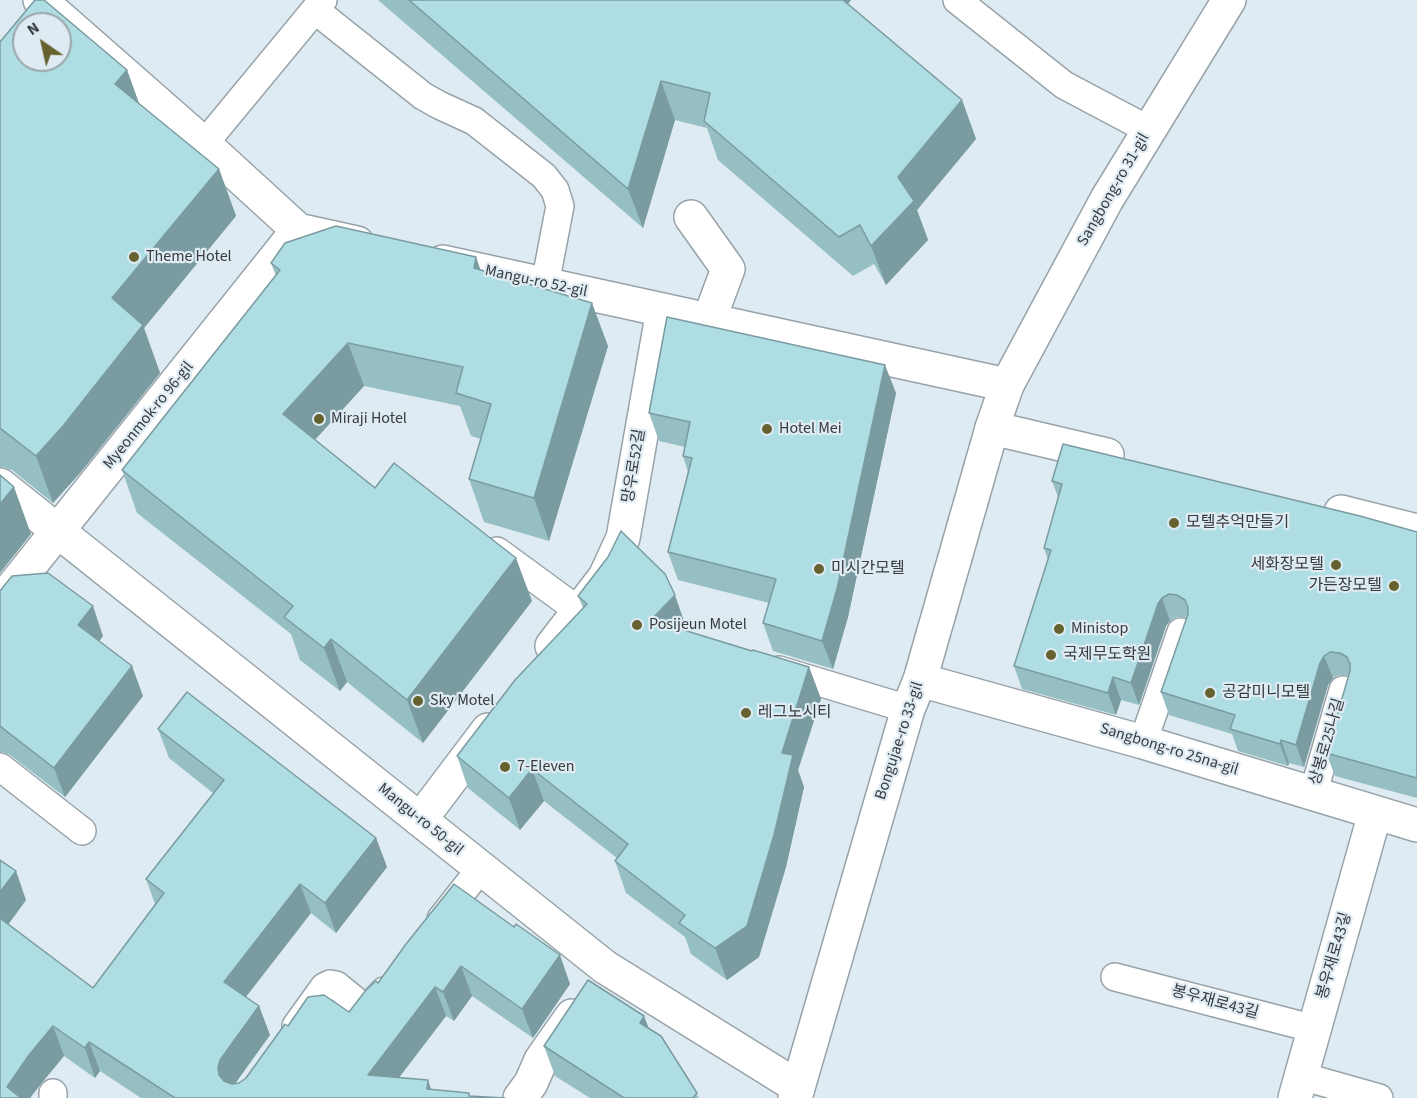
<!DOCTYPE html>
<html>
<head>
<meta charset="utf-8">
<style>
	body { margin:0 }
	#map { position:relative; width:1417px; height:1098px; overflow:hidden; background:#dfebf2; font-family:"Source Sans 3",sans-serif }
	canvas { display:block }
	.north { position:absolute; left:12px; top:12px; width:60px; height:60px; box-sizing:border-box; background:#dfebf2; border:2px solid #9ca5aa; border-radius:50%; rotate:326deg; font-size:16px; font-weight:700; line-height:24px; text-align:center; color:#373c3f }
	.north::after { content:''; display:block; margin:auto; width:21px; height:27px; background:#65622f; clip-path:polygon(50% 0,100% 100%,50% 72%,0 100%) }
</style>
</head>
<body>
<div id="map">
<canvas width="1417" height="1098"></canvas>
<div class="north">N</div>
</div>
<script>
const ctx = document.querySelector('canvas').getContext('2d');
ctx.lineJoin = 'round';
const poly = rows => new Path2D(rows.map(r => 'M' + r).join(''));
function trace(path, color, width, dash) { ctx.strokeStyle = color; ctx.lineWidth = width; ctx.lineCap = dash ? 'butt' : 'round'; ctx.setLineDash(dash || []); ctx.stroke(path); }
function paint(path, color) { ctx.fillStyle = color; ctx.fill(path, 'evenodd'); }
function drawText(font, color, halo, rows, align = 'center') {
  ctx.font = font + ' "Source Sans 3","Noto Sans KR",sans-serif'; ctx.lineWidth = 4.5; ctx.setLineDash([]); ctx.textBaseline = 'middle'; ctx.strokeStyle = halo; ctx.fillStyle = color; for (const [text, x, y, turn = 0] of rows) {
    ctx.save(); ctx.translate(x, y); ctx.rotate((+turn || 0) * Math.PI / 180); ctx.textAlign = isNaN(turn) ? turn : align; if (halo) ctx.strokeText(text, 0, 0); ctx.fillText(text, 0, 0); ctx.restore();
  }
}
const service = poly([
	[957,0,1064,85,1149,130],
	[315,10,423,96,439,105,474,121,544,176,555,190,560,206,545,284],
	[204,144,323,0],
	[497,551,579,611],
	[779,670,908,709],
	[1143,742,1181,632],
	[0,767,82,831],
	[1313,794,1343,690],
	[441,919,481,868],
	[1115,977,1315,1029],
	[296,1026,324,987,330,984,336,985,363,1007,370,1006,384,991],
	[1301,1076,1379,1098],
	[53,1098,53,1093]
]);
const minor = poly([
	[40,0,204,144,298,230,357,243],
	[691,217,728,269,709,320],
	[443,262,1007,385],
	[992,428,1107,455],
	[0,485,605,967,798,1087],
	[1341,512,1417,531],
	[0,603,298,230],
	[552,646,605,577,623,538,663,310],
	[920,680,1143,742,1417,825],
	[420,820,488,730],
	[520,1098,531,1083,541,1060,572,1016],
	[1295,1098,1375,813]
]);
const tertiary = poly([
	[795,1098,908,709,920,680,992,428,1007,385,1107,199,1229,0]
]);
const wall = poly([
	[378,0,851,0,848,4,962,100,976,139,917,210,928,240,886,285,874,264,853,276,718,160,707,128,675,120,643,228],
	[0,42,127,70,139,104,219,169,236,216,144,328,160,373,80,473,53,503,12,470,3,467,0,467],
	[271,263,480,270,608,346,549,541,484,522,469,479,481,439,471,436,460,406,364,386,315,440,375,488,532,601,423,743,347,682,340,691,300,660,291,634,137,513,122,470,276,276],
	[896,393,848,617,833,669,773,651,763,623,769,603,678,580,668,552,688,472,683,456,685,447,659,441,649,413],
	[1052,481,1417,532,1417,798,1335,776,1326,753,1349,676,1348,675,1339,675,1333,678,1328,685,1304,767,1289,763,1288,766,1238,751,1232,734,1169,715,1161,692,1187,618,1186,617,1177,617,1170,621,1166,626,1139,705,1121,700,1116,715,1022,689,1014,666,1048,560,1044,548,1058,497],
	[0,591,103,636,99,641,143,696,65,797,10,755,3,752,0,752],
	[578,596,686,627,683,630,752,651,809,667,821,699,798,770,804,787,786,867,759,957,727,980,691,954,685,937,626,893,615,861,617,858,544,801,520,830,468,788,457,756,583,608],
	[158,729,376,838,387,867,336,933,311,913,246,997,259,1006,270,1035,235,1084,239,1083,246,1078,288,1026,349,1012,378,983,406,944,570,984,533,1038,472,996,454,1021,446,1016,399,1078,431,1090,469,1093,470,1096,505,1098,141,1098,100,1071,95,1078,64,1056,40,1085,30,1098,0,860,26,900,8,924,93,988,155,904,146,879,213,793,169,758],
	[644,1016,649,1029,699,1098,590,1098,555,1076,544,1046]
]);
const shadedWall = poly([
	[827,0,851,0,834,20],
	[127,70,144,117,115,84],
	[661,81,675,120,643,228,628,189],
	[962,100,976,139,917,210,928,240,886,285,871,246,898,177],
	[219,169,236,216,144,328,160,373,80,473,53,503,36,456,112,298],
	[476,257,491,300,474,268],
	[592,303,608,346,549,541,534,498],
	[348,343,364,386,299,457,283,414],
	[885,365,896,393,848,617,833,669,822,641],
	[14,487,31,534,0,573,0,504],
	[516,558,532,601,423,743,407,700],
	[675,595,686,627,663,651,651,620],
	[1162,598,1170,621,1166,626,1139,705,1131,683,1158,604],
	[93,606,103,636,89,654,78,625],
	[331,639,347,682,340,691,324,648],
	[1324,656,1333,678,1328,685,1304,767,1296,745,1320,663],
	[132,666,143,696,65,797,54,768],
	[809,667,821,699,798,770,804,787,786,867,759,957,727,980,715,948,782,753],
	[1113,677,1121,700,1116,715,1108,693],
	[1281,740,1289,763,1288,766,1280,744],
	[532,769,544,801,520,830,509,798],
	[376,838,387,867,336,933,325,903],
	[16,871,26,900,0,936,0,892],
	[300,884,311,913,234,1012,224,982],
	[560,955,570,984,533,1038,522,1009],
	[461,966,472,996,454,1021,443,992],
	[435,987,446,1016,383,1098,368,1075],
	[259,1006,270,1035,231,1089,219,1075,218,1068,220,1060],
	[644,1016,655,1046,640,1023],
	[53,1026,64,1056,40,1085,30,1098,11,1098,7,1087,29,1055],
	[89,1042,100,1071,95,1078,85,1048],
	[428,1080,434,1098,427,1089]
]);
const building = poly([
	[35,0,44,0,127,70,115,84,219,169,112,298,143,325,63,426,36,456,0,428,0,42,35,0],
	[24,24,60,24,60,60,24,60,24,24],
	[409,0,843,0,962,100,898,177,914,201,871,246,860,225,839,237,704,121,710,93,661,81,628,189,409,0],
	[336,226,476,257,474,268,592,303,534,498,469,479,491,404,456,393,463,367,348,343,283,414,375,488,394,463,516,558,407,700,331,639,324,648,284,617,293,606,122,470,280,270,271,263,285,243,336,226],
	[667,317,885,365,837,589,822,641,763,623,776,579,668,552,692,458,683,456,690,422,649,413,667,317],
	[1063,444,1360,516,1417,532,1417,778,1326,753,1350,671,1350,664,1347,657,1340,653,1330,652,1324,656,1320,663,1296,745,1281,740,1280,744,1230,729,1235,715,1161,692,1188,614,1188,607,1185,600,1177,595,1169,594,1162,598,1158,604,1131,683,1113,677,1108,693,1014,666,1051,550,1044,548,1062,484,1052,481,1063,444],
	[0,475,14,487,0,504,0,475],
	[621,531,665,574,675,595,651,620,752,651,753,650,809,667,782,753,793,755,774,835,747,926,715,948,679,923,685,915,615,861,628,844,532,769,509,798,457,756,515,680,587,604,578,596,608,557,621,531],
	[48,573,93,606,78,625,132,666,54,768,0,726,0,591,12,576,48,573],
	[187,692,376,838,325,903,300,884,224,982,259,1006,220,1060,218,1068,219,1075,224,1081,232,1084,239,1083,246,1078,285,1024,288,1026,308,997,324,995,349,1012,366,990,376,981,378,983,406,944,454,884,514,927,516,924,560,955,522,1009,461,966,443,992,435,987,368,1075,428,1080,427,1089,469,1093,469,1096,505,1098,175,1098,89,1042,85,1048,53,1026,29,1055,7,1087,21,1098,0,1098,0,918,93,988,164,893,146,879,224,780,158,729,187,692],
	[0,860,16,871,0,892,0,860],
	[588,980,644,1016,640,1023,661,1036,697,1093,693,1098,624,1098,544,1046,588,980]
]);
const markers = [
	[134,257,6,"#65622f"],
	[319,419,6,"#65622f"],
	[767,429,6,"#65622f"],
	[1174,523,6,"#65622f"],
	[1336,565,6,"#65622f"],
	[819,569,6,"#65622f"],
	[1394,586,6,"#65622f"],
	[637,625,6,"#65622f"],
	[1059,629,6,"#65622f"],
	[1051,655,6,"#65622f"],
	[1210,693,6,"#65622f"],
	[418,701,6,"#65622f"],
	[746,713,6,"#65622f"],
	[505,767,6,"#65622f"]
];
const streetNames = [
	["Sangbong-ro 31-gil",1114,190,-60],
	["Mangu-ro 52-gil",536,282,12],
	["Myeonmok-ro 96-gil",149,416,-51],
	["망우로52길",635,466,-81],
	["Bongujae-ro 33-gil",900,741,-72],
	["상봉로25나길",1328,742,-74],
	["Sangbong-ro 25na-gil",1169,750,17],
	["Mangu-ro 50-gil",420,820,39],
	["봉우재로43깋",1335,956,-74],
	["봉우재로43길",1215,1003,15]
];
const poiNames = [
	["Theme Hotel",146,257],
	["Miraji Hotel",331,419],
	["Hotel Mei",779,429],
	["모텔추억만들기",1186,523],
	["세화장모텔",1324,565,"right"],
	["미시간모텔",831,569],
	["가든장모텔",1382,586,"right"],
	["Posijeun Motel",649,625],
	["Ministop",1071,629],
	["국제무도학원",1063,655],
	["공감미니모텔",1222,693],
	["Sky Motel",430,701],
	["레그노시티",758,713],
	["7-Eleven",517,767]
];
trace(service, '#98a3a9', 30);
trace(minor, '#98a3a9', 36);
trace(tertiary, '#98a3a9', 36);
trace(service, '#fff', 27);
trace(minor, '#fff', 33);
trace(tertiary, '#fff', 33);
paint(wall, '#96bfc4');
paint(shadedWall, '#7a9ba0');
paint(building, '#aedee4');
trace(building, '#7a9ba0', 1.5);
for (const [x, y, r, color] of markers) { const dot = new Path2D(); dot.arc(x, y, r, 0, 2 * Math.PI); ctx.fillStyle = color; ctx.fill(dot); trace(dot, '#dfebf2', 2); }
drawText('16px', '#373c3f', '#dfebf2', streetNames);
drawText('16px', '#373c3f', '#dfebf2', poiNames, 'left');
</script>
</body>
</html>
